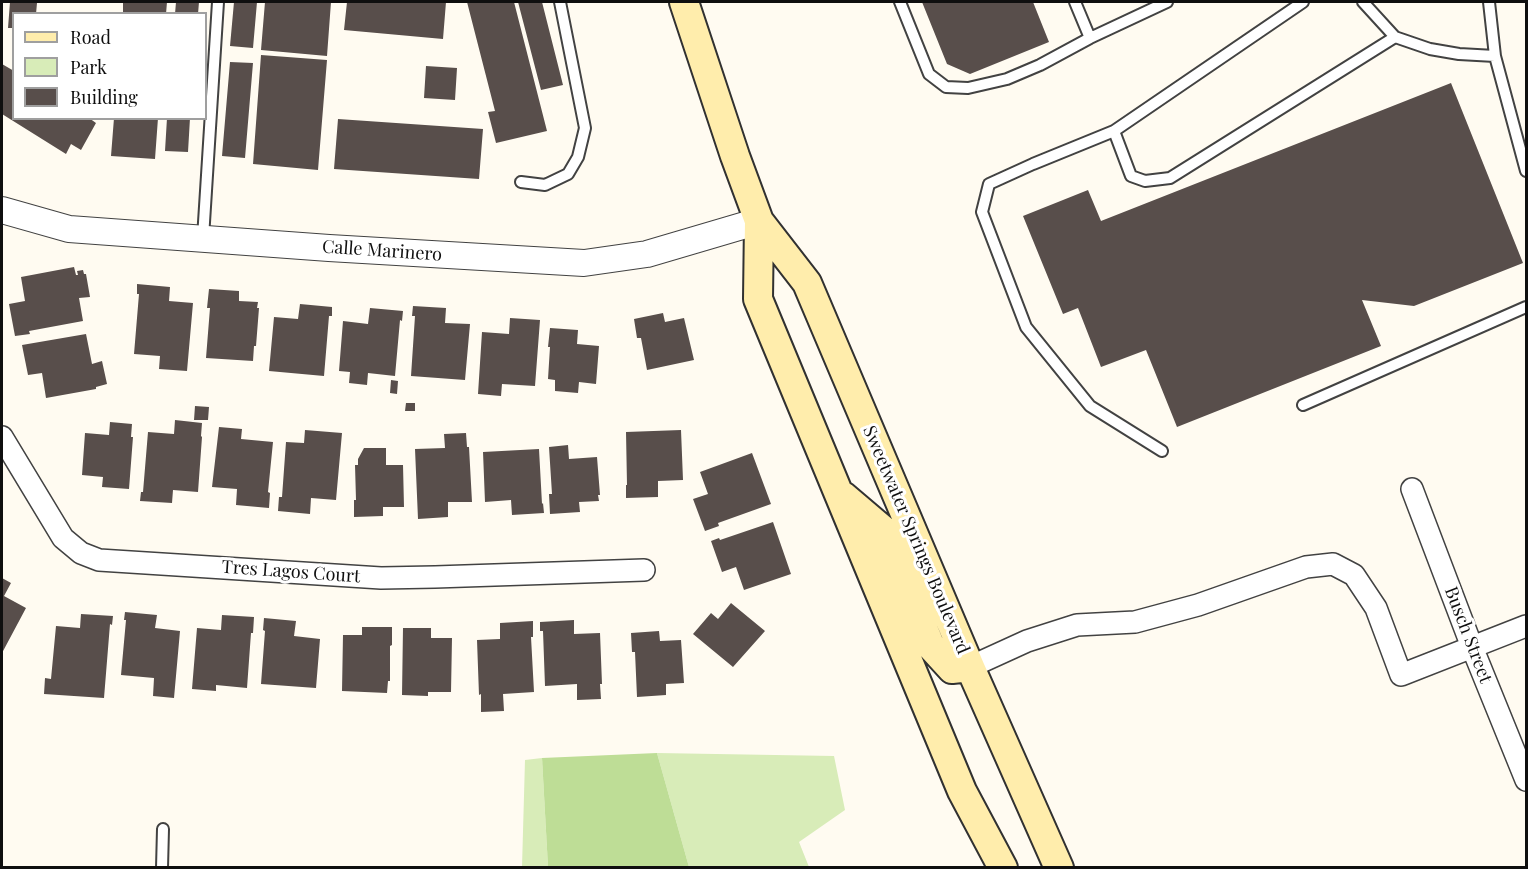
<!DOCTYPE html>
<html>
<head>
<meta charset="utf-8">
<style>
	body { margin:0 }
	#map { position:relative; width:1528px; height:869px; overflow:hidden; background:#fffbf1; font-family:"Playfair Display",serif }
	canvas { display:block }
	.frame { position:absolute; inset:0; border:3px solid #0f0f0f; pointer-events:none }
	.legend { position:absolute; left:12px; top:12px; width:195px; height:108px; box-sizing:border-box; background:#fff; border:2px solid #9f9f9f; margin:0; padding:8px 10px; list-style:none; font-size:18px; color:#0f0f0f }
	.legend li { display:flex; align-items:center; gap:12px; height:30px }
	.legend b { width:30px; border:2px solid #9f9f9f }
</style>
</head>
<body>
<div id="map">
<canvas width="1528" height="869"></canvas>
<div class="frame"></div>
<ul class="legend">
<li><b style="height:8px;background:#ffedac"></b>Road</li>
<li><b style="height:16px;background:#d8ecb8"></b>Park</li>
<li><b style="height:16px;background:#584e4b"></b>Building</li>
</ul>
</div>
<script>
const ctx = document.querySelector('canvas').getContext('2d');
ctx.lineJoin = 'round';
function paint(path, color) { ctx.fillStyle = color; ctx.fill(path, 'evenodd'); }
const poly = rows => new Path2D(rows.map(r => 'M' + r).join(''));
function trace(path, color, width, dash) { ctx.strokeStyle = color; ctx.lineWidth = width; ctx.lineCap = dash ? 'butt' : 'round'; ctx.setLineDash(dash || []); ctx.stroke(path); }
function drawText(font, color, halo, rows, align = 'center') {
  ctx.font = font + ' "Playfair Display",serif'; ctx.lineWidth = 6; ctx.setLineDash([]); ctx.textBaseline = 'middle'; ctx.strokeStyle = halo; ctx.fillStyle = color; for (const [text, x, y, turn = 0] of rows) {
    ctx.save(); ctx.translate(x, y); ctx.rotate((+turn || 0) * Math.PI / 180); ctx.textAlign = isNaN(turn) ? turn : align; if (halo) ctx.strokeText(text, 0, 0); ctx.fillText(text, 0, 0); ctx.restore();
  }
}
const green = poly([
	[657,753,834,756,845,810,799,842,809,867,689,867],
	[542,758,548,867,522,867,525,760]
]);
const forest = poly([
	[657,753,689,867,548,867,542,758]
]);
const building = poly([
	[10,2,37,3,36,14,14,14,14,28,8,28],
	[123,2,167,2,166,14,123,14],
	[176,2,199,2,198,14,175,14],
	[234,2,257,2,253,48,230,46],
	[265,2,331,2,327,56,261,50],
	[347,2,446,2,443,39,344,30],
	[467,2,514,2,547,131,496,143,488,112,495,111],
	[518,2,542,2,563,85,541,90],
	[922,2,1033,2,1049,42,970,74,947,64],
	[261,55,327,60,318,170,253,164],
	[230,62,253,63,245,158,222,156],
	[2,64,14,71,14,118,89,118,96,123,81,150,71,144,66,154,2,114],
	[426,66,457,68,455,100,424,98],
	[1451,83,1523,263,1414,306,1362,300,1381,346,1177,427,1146,350,1101,367,1078,308,1063,314,1023,216,1088,190,1101,221],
	[114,118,158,118,155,159,111,156],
	[167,118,190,118,188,152,165,151],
	[338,119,483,129,479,179,334,169],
	[74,267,76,275,78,275,77,271,83,270,84,274,86,274,90,297,79,298,83,321,29,331,30,334,15,336,9,304,25,301,21,277],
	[137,284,170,287,169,301,193,303,187,371,159,369,160,356,134,354,139,294,137,294],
	[209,289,239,291,239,301,258,302,257,308,259,308,256,346,254,346,253,361,206,358,210,308,207,308],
	[300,304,332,307,332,316,329,316,324,376,269,371,274,317,298,319],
	[413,306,446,308,445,323,470,324,465,380,411,376,415,316,412,316],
	[370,308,403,311,402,321,400,320,395,376,368,373,367,385,349,383,350,372,339,371,343,321,368,324],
	[663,313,665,322,684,318,694,360,647,370,641,338,637,338,634,319],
	[510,318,540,320,535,386,502,384,501,396,478,394,482,332,509,334],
	[550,328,578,330,577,344,599,346,596,384,579,382,578,393,555,391,555,380,548,379,550,347,548,347],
	[86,334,92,364,102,361,107,384,96,387,96,389,46,398,42,373,28,375,22,345],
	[391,380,398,381,397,394,390,393],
	[406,403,415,403,415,411,405,411],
	[195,406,209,407,208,420,194,420],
	[175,420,202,423,201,436,202,437,198,492,173,490,172,503,140,501,141,492,143,492,148,432,174,434],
	[110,422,132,424,131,437,133,437,129,489,102,487,103,477,82,475,85,433,109,435],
	[219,427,242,429,241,439,273,442,268,492,270,493,269,508,236,505,237,489,212,487],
	[305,430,342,433,336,500,311,498,310,514,278,511,279,497,282,497,286,442,304,443],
	[681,430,683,480,658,481,658,497,626,498,626,485,627,485,626,432],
	[466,433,467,447,469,447,472,502,448,502,448,517,418,519,415,449,445,448,444,434],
	[568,445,569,459,597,457,600,495,598,495,599,501,579,502,580,512,550,514,549,494,552,494,549,447],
	[364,448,386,448,386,465,403,465,404,507,383,507,383,516,354,517,354,500,356,500,355,465,358,465,358,459],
	[539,449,542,504,543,503,544,513,512,515,511,500,485,502,483,452],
	[752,453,771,504,718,523,719,526,705,531,693,499,708,494,700,472],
	[773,522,791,574,744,590,736,567,722,572,711,541,719,538,720,540],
	[2,578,11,583,4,596,26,608,2,653],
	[731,603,765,631,733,667,693,634,711,613,718,619],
	[125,612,157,615,155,628,180,631,174,698,153,696,154,678,121,675,126,620,124,620],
	[81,614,113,616,112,625,110,624,104,698,44,694,45,678,51,679,56,626,80,628],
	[222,615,254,617,253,633,251,633,247,688,216,685,216,691,192,689,197,628,221,630],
	[264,618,296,621,294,636,320,639,316,688,261,684,265,631,263,630],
	[574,620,574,634,600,633,602,684,600,684,601,699,577,700,577,684,545,686,543,631,540,631,540,622],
	[533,621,533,637,531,637,534,692,503,694,504,711,481,712,481,694,479,695,477,640,500,639,500,623],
	[362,627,392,627,392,645,390,646,390,681,388,681,387,693,342,691,343,635,362,635],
	[403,628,431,628,431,638,452,638,451,692,428,692,428,696,402,695],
	[659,631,660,641,681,640,684,683,666,684,666,695,637,697,635,652,632,652,631,633]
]);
const service = poly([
	[900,2,929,74,946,87,968,88,1007,79,1040,65,1090,38,1167,2],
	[1075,2,1090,38],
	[1489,2,1495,56],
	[1395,37,1430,49,1459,54,1495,56,1526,171],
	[1114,131,1131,176,1145,181,1170,178,1395,37,1363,2],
	[521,182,545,185,568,174,578,157,585,128,560,2],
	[203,238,218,2],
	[1303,405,1526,307],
	[1162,451,1090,406,1026,327,982,212,989,184,1033,164,1114,131,1303,2],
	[162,868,163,829]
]);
const minor = poly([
	[2,437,63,538,81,553,99,560,381,578,435,577,644,570],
	[1412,489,1472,647,1526,780],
	[970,667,1027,641,1077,625,1135,622,1198,605,1306,567,1333,564,1354,575,1376,608,1401,675,1526,626]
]);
const tertiary = poly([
	[2,210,69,229,329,248,584,263,647,254,759,221]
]);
const secondary = poly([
	[684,2,735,156,759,221,807,283,970,667,1059,868],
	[759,221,758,299,962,791,1003,868],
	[843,496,883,530,930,645,952,669,970,667]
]);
const streetNames = [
	["Calle Marinero",382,251,4],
	["Sweetwater Springs Boulevard",916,540,67],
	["Tres Lagos Court",291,572,4],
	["Busch Street",1468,635,69]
];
paint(green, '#d8ecb8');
paint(forest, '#bedd96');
paint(building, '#584e4b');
trace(service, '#424242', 14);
trace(minor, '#424242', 24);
trace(tertiary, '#424242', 28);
trace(secondary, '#313131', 32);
trace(service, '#fff', 10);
trace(minor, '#fff', 21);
trace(tertiary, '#fff', 26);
trace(secondary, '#ffedac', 28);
drawText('18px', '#0f0f0f', '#fff', streetNames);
</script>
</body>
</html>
